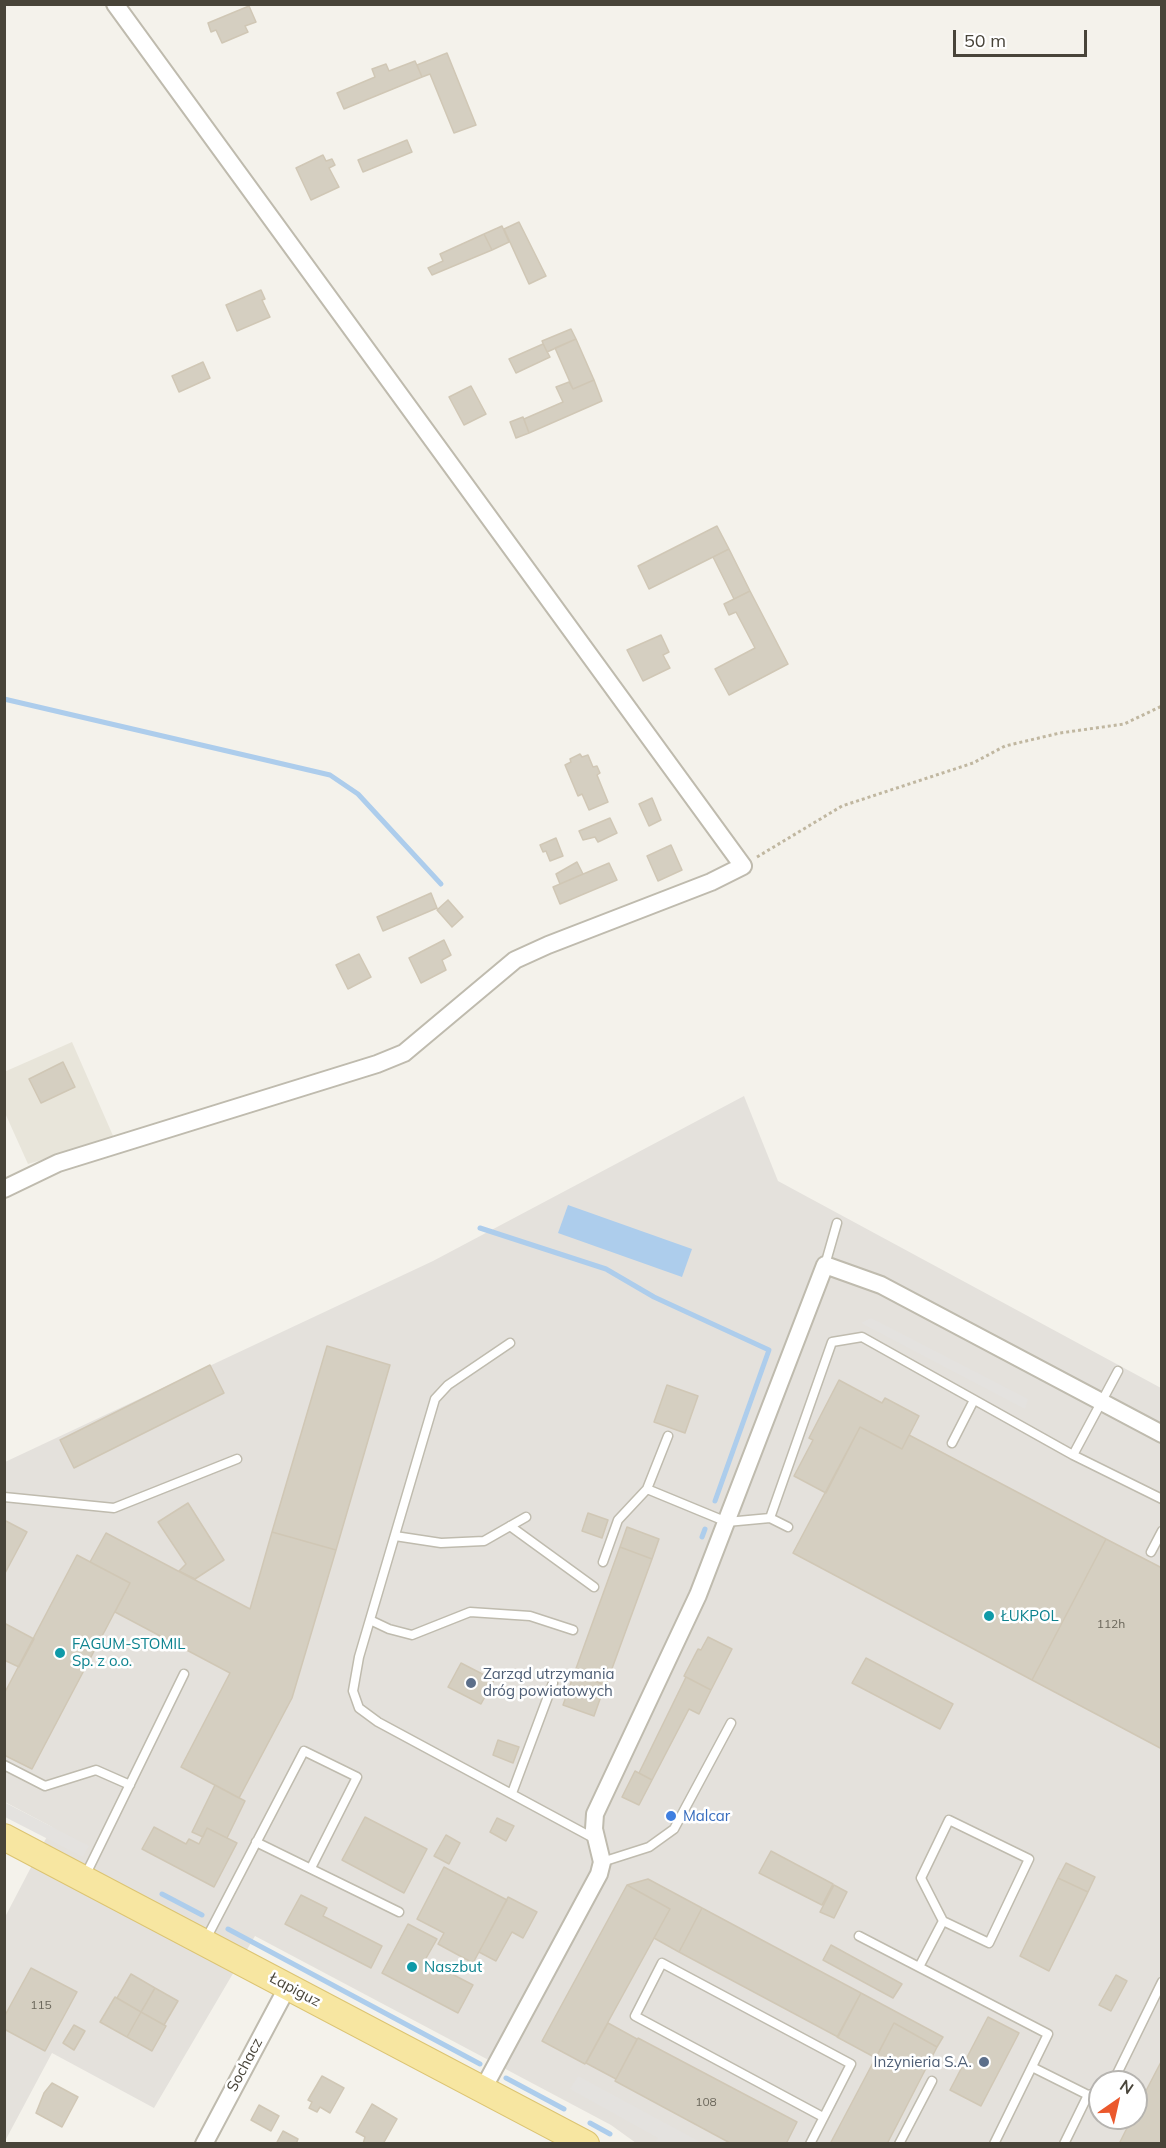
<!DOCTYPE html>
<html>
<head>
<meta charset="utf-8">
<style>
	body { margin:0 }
	#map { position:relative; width:1166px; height:2148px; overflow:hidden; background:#f4f2eb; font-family:Mulish,sans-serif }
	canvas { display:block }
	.frame { position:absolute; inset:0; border:6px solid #484439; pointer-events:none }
	.north { position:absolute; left:1088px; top:2070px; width:60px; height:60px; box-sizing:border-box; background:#fff; border:2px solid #b6b4b0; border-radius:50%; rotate:34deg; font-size:16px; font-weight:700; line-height:24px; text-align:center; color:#484439 }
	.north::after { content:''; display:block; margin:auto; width:21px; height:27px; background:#eb582c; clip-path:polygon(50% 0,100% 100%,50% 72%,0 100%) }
	.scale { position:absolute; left:953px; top:30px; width:134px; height:27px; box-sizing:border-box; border:3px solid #484439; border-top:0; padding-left:8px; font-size:18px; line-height:21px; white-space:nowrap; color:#484439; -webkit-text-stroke:4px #fff; paint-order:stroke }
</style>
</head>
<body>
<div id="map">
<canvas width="1166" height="2148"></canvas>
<div class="frame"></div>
<div class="north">N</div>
<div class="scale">50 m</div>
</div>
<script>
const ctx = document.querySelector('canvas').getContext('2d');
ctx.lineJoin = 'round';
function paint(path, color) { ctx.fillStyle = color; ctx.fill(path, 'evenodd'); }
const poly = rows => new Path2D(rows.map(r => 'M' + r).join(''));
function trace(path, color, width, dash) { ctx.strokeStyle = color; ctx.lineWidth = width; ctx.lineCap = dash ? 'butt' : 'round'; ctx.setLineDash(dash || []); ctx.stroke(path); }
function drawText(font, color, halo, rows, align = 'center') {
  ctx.font = font + ' Mulish,sans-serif'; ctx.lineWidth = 5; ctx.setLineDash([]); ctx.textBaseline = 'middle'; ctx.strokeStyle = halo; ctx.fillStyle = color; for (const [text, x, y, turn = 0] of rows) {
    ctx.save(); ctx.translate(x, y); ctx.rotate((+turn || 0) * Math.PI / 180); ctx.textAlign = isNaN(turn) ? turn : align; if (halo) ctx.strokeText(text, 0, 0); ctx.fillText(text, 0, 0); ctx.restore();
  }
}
const residential = poly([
	[72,1042,114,1138,28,1164,5,1113,4,1072]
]);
const industrial = poly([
	[744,1096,778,1181,1161,1388,1161,2143,636,2143,611,2125,255,1936,154,2108,52,2053,5,2141,5,1917,52,1827,5,1802,5,1462,433,1261],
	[1100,2082,1136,2082,1136,2118,1100,2118]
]);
const parking = poly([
	[871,1318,1028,1399,1025,1409,861,1323],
	[4,1802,89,1846,83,1857,5,1817],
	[578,2076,702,2143,655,2143,658,2138,570,2089]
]);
const water = poly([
	[568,1205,692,1249,682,1277,558,1233]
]);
const stream = poly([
	[4,699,330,775,358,794,441,884],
	[480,1228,606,1269,654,1297,769,1350,715,1501],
	[702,1537,705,1529],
	[162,1894,202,1915],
	[228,1929,480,2064],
	[506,2078,564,2109],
	[590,2123,610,2134]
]);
const building = poly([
	[249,6,256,22,245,26,248,32,222,43,216,30,211,32,208,23,249,6],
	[447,53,476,125,454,133,430,74,422,77,417,65,447,53],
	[415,61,422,77,344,109,337,93,375,77,372,69,386,64,389,71,415,61],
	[407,140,412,152,363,172,358,160,407,140],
	[323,155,326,161,332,159,335,165,329,168,339,187,311,200,296,168,323,155],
	[519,222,546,276,529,284,504,229,519,222],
	[502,226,509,242,492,250,484,234,502,226],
	[484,234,492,250,432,275,428,268,443,261,440,254,484,234],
	[261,290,265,299,262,300,270,317,237,331,226,305,261,290],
	[571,329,576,339,547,352,542,341,571,329],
	[576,339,594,380,573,389,555,348,576,339],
	[543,344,550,357,516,373,509,359,543,344],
	[203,362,210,378,179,392,172,376,203,362],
	[594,380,602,401,529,433,524,419,563,402,556,387,569,382,573,389,594,380],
	[471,386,486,414,464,425,449,397,471,386],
	[523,417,529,433,516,438,510,422,523,417],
	[717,526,729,549,649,589,638,566,717,526],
	[729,549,750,591,734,599,713,557,729,549],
	[750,591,788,664,729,695,715,669,755,648,736,612,729,615,724,604,750,591],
	[661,635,669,652,663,655,670,668,643,681,627,650,661,635],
	[580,754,582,757,588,755,593,767,597,766,600,773,597,775,608,802,589,810,582,794,578,796,565,765,571,762,570,759,580,754],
	[652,798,661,820,649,826,639,804,652,798],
	[610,818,617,833,598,842,595,837,583,840,579,831,610,818],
	[556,838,563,856,550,861,546,851,543,852,540,845,556,838],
	[671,845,682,870,658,881,647,856,671,845],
	[577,862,583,874,560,884,556,874,577,862],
	[609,863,617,880,560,904,553,887,609,863],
	[431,893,437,908,383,931,377,917,431,893],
	[448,900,463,917,452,927,437,910,448,900],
	[444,940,451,955,442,960,446,970,421,983,409,958,444,940],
	[359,954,371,977,348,989,336,965,359,954],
	[63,1062,75,1087,41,1103,29,1079,63,1062],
	[327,1346,390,1365,336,1550,272,1532,327,1346],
	[210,1365,224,1393,74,1468,60,1440,210,1365],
	[839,1380,882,1403,885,1398,919,1416,902,1449,860,1427,826,1493,794,1476,813,1440,809,1438,839,1380],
	[667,1385,698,1396,685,1433,654,1422,667,1385],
	[860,1427,902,1449,909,1435,1106,1539,1032,1680,793,1553,860,1427],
	[188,1503,224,1560,195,1579,179,1571,186,1564,158,1522,188,1503],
	[588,1513,608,1520,602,1538,582,1531,588,1513],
	[4,1520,27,1532,4,1575,4,1520],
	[627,1527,659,1539,652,1559,620,1547,627,1527],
	[272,1532,336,1550,292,1698,239,1798,181,1767,230,1673,115,1612,130,1583,90,1562,106,1533,250,1609,272,1532],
	[1106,1539,1162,1568,1162,1749,1032,1680,1106,1539],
	[620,1547,652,1559,606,1685,574,1674,620,1547],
	[77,1555,130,1583,32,1769,4,1755,4,1694,77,1555],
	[4,1623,34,1639,19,1667,4,1660,4,1623],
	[708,1637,732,1649,711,1690,684,1676,698,1649,701,1650,708,1637],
	[866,1658,953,1704,940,1729,852,1683,866,1658],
	[461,1663,494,1680,481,1704,448,1687,461,1663],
	[574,1674,605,1685,594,1716,563,1705,574,1674],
	[686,1677,711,1690,699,1714,689,1709,652,1780,639,1773,686,1677],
	[498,1740,519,1747,513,1763,493,1755,498,1740],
	[635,1771,652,1780,639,1805,622,1797,635,1771],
	[215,1785,245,1801,227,1838,207,1828,203,1837,192,1832,215,1785],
	[365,1817,427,1849,404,1893,342,1860,365,1817],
	[497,1818,514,1826,506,1841,490,1832,497,1818],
	[154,1827,186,1844,189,1839,199,1844,207,1828,237,1843,214,1887,142,1849,154,1827],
	[446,1835,460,1843,449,1864,434,1856,446,1835],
	[771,1851,833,1884,822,1905,759,1873,771,1851],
	[1066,1863,1095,1877,1088,1892,1058,1878,1066,1863],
	[444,1867,507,1900,473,1963,438,1944,444,1933,417,1919,444,1867],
	[1058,1878,1088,1892,1049,1971,1020,1956,1058,1878],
	[648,1879,702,1908,679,1952,654,1938,670,1909,627,1885,648,1879],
	[627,1885,670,1909,585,2064,542,2041,627,1885],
	[834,1885,847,1892,834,1918,820,1912,834,1885],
	[301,1895,327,1908,323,1916,382,1946,371,1968,285,1924,301,1895],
	[508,1897,537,1912,523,1938,512,1932,496,1961,479,1952,508,1897],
	[702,1908,861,1993,838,2037,679,1952,702,1908],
	[408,1924,437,1939,425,1960,473,1985,458,2013,382,1973,408,1924],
	[831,1945,902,1984,893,1998,823,1960,831,1945],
	[31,1968,77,1992,45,2051,4,2029,4,2017,31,1968],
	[131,1974,155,1988,141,2012,117,1998,131,1974],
	[1116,1975,1127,1981,1111,2011,1099,2005,1116,1975],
	[155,1988,178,2001,164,2025,141,2012,155,1988],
	[861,1993,943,2037,937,2047,894,2023,876,2058,837,2037,861,1993],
	[115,1997,141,2012,127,2037,100,2022,115,1997],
	[141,2012,166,2026,152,2051,127,2037,141,2012],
	[988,2017,1019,2033,981,2106,950,2090,988,2017],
	[608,2023,637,2039,616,2079,586,2063,608,2023],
	[894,2023,937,2047,887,2144,830,2144,894,2023],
	[74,2025,85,2031,74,2050,63,2043,74,2025],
	[638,2038,797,2122,786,2144,732,2144,615,2081,638,2038],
	[1162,2060,1162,2144,1119,2144,1132,2118,1136,2118,1136,2110,1162,2060],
	[322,2076,344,2088,330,2113,320,2107,317,2112,309,2108,312,2102,308,2100,322,2076],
	[52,2083,78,2097,62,2127,36,2113,44,2093,52,2083],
	[372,2104,397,2119,383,2144,363,2144,365,2137,356,2132,372,2104],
	[259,2105,279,2116,271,2131,251,2120,259,2105],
	[283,2131,298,2139,296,2144,276,2144,283,2131]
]);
const path = poly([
	[757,857,842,806,973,763,1005,746,1060,733,1124,724,1162,706]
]);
const service = poly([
	[825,1265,837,1223],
	[510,1343,448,1385,435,1399,359,1657,353,1691,359,1708,378,1722,597,1840],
	[952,1443,974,1400],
	[1073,1455,1118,1371],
	[647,1489,727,1522,770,1518,788,1527],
	[4,1497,114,1508,237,1459],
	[770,1518,832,1342,862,1337,1073,1455,1162,1499],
	[510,1526,594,1587],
	[395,1536,441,1543,484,1541,526,1517],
	[1151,1552,1162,1531],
	[603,1562,618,1520,647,1489,668,1436],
	[370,1620,389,1629,412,1635,470,1612,530,1616,573,1630],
	[4,1765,45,1786,96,1770,130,1785],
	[512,1793,553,1683],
	[256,1842,399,1912],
	[602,1862,649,1847,674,1829,731,1723],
	[85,1876,184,1674],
	[859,1936,1048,2034,994,2144],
	[206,1939,304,1751,357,1777,311,1868],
	[919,1967,943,1921,989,1943,1029,1859,949,1820,921,1878,943,1921],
	[1032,2067,1088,2095],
	[1113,2082,1162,1982],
	[810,2144,851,2064,662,1963,635,2016,823,2117],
	[899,2144,932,2081],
	[1064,2144,1088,2095,1100,2092]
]);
const minor = poly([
	[4,1189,58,1163,377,1064,404,1053,515,960,548,945,711,882,743,866,115,4],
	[483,2089,599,1874,602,1862,594,1829,595,1814,698,1595,825,1265,881,1285,1162,1434],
	[204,2144,288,1986]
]);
const primary = poly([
	[4,1837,586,2144]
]);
const markers = [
	[989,1616,6,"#0f9aa8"],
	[60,1653,6,"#0f9aa8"],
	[471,1683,6,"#5c6f8a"],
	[671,1816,6,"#3f7fe0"],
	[412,1967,6,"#0f9aa8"],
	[984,2062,6,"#5c6f8a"]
];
const numberNames = [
	["112h",1111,1624],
	["115",41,2005],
	["108",706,2102]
];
const cultureNames = [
	["ŁUKPOL",1001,1616],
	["FAGUM-STOMIL",72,1644],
	["Sp. z o.o.",72,1661],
	["Naszbut",424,1967]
];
const serviceNames = [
	["Zarząd utrzymania",483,1674],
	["dróg powiatowych",483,1691],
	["Inżynieria S.A.",972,2062,"right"]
];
const shopNames = [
	["Malcar",683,1816]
];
const streetNames = [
	["Łapiguz",295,1990,28],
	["Sochacz",245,2065,-62]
];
paint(residential, '#e8e5da');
paint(industrial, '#e4e1dc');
paint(parking, '#e4e2df');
paint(water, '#adcdec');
trace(stream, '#adcdec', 5);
paint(building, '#d5cfc1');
trace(building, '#d0c7b5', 1.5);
trace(service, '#bfbbae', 11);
trace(minor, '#bfbbae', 20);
trace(primary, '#dcc472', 28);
trace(path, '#c0b7a0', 3, [3, 3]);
trace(service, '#fff', 8);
trace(minor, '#fff', 16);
trace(primary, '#f7e6a1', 26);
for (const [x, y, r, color] of markers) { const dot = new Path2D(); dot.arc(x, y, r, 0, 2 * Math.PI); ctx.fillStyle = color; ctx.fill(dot); trace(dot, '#fff', 2); }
drawText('12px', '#6b675b', null, numberNames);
drawText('15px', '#0d838f', '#fff', cultureNames, 'left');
drawText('15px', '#4e5e75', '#fff', serviceNames, 'left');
drawText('15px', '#366cbe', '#fff', shopNames, 'left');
drawText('15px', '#484439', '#fff', streetNames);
</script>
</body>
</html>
